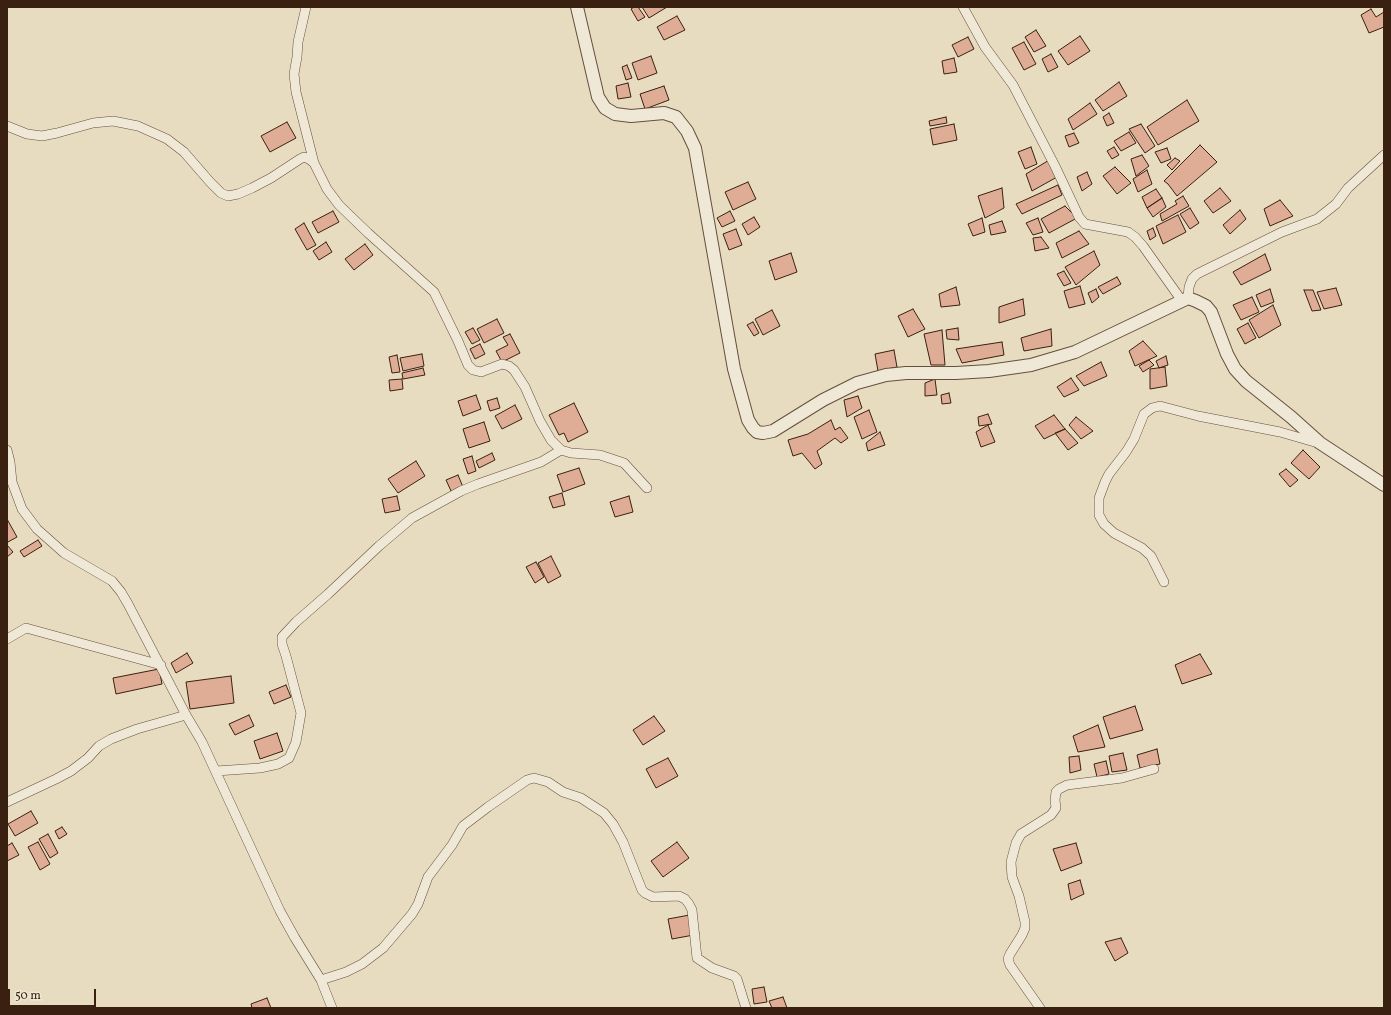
<!DOCTYPE html>
<html>
<head>
<meta charset="utf-8">
<style>
	body { margin:0 }
	#map { position:relative; width:1391px; height:1015px; overflow:hidden; background:#e7dcc0; font-family:Vollkorn,serif }
	canvas { display:block }
	.frame { position:absolute; inset:0; border:8px solid #3a2010; pointer-events:none }
	.scale { position:absolute; left:8px; top:989px; width:88px; height:18px; box-sizing:border-box; border:2px solid #3a2010; border-top:0; padding-left:5px; font-size:12px; line-height:14px; white-space:nowrap; color:#3a2010; -webkit-text-stroke:3px #efe8d6; paint-order:stroke }
</style>
</head>
<body>
<div id="map">
<canvas width="1391" height="1015"></canvas>
<div class="frame"></div>
<div class="scale">50 m</div>
</div>
<script>
const ctx = document.querySelector('canvas').getContext('2d');
ctx.lineJoin = 'round';
function paint(path, color) { ctx.fillStyle = color; ctx.fill(path, 'evenodd'); }
const poly = rows => new Path2D(rows.map(r => 'M' + r).join(''));
function trace(path, color, width, dash) { ctx.strokeStyle = color; ctx.lineWidth = width; ctx.lineCap = dash ? 'butt' : 'round'; ctx.setLineDash(dash || []); ctx.stroke(path); }
const building = poly([
	[634,7,638,7,645,17,638,21,631,9,634,7],
	[642,7,667,7,649,18,642,7],
	[1371,9,1376,17,1384,12,1384,27,1369,33,1361,15,1371,9],
	[677,16,685,30,664,40,657,27,677,16],
	[1036,30,1046,46,1034,52,1025,37,1036,30],
	[1080,36,1090,51,1068,65,1058,51,1080,36],
	[968,37,974,49,958,57,952,45,968,37],
	[1024,42,1036,64,1024,70,1012,48,1024,42],
	[1051,54,1058,67,1048,72,1042,59,1051,54],
	[651,56,657,73,638,80,632,63,651,56],
	[954,58,957,72,944,74,942,61,954,58],
	[627,65,632,78,626,80,622,67,627,65],
	[1119,82,1127,96,1103,111,1095,100,1119,82],
	[628,83,631,97,618,99,616,86,628,83],
	[664,86,669,100,645,109,640,94,664,86],
	[1187,100,1199,121,1158,145,1147,127,1187,100],
	[1090,103,1097,114,1073,130,1068,119,1090,103],
	[1109,113,1114,123,1107,126,1103,117,1109,113],
	[946,117,947,123,930,126,929,121,946,117],
	[287,122,296,138,270,152,261,136,287,122],
	[954,124,957,140,933,145,930,129,954,124],
	[1141,124,1155,146,1145,153,1129,129,1141,124],
	[1129,132,1136,143,1121,151,1114,141,1129,132],
	[1074,133,1079,143,1069,147,1065,136,1074,133],
	[1200,145,1217,162,1177,196,1168,184,1164,181,1200,145],
	[1031,147,1037,164,1025,169,1018,152,1031,147],
	[1114,147,1119,155,1112,159,1107,151,1114,147],
	[1167,148,1171,159,1161,163,1155,152,1167,148],
	[1142,155,1149,166,1136,176,1131,159,1142,155],
	[1175,158,1180,161,1172,170,1167,165,1175,158],
	[1051,159,1057,177,1032,191,1026,174,1051,159],
	[1115,167,1131,183,1117,194,1103,176,1115,167],
	[1147,170,1152,184,1138,192,1133,179,1147,170],
	[1087,172,1092,184,1082,191,1077,177,1087,172],
	[748,182,756,199,733,210,725,192,748,182],
	[1058,185,1062,195,1022,214,1016,204,1058,185],
	[1002,188,1004,208,985,218,978,196,1002,188],
	[1220,188,1231,201,1213,213,1204,201,1220,188],
	[1156,189,1162,198,1147,208,1142,197,1156,189],
	[1183,196,1189,206,1162,221,1160,214,1177,204,1175,201,1183,196],
	[1162,198,1166,207,1153,217,1147,208,1162,198],
	[1280,200,1293,216,1270,226,1264,209,1280,200],
	[1065,206,1077,218,1049,233,1041,219,1065,206],
	[1190,208,1199,223,1190,229,1180,214,1190,208],
	[1240,210,1246,219,1230,234,1223,225,1240,210],
	[333,211,339,222,318,233,312,222,333,211],
	[730,211,735,221,722,227,717,218,730,211],
	[1178,215,1186,232,1163,244,1156,226,1178,215],
	[754,217,760,227,748,235,742,224,754,217],
	[982,218,985,232,973,236,968,224,982,218],
	[1038,218,1043,232,1033,235,1026,223,1038,218],
	[1002,221,1006,232,991,235,989,225,1002,221],
	[304,223,316,245,307,250,295,229,304,223],
	[1153,228,1156,236,1150,240,1147,231,1153,228],
	[736,229,742,245,729,250,723,234,736,229],
	[1079,231,1089,244,1062,258,1056,243,1079,231],
	[1041,237,1049,248,1035,251,1033,238,1041,237],
	[326,242,332,252,319,260,313,251,326,242],
	[365,244,373,255,354,270,345,259,365,244],
	[1094,251,1100,265,1076,285,1065,267,1094,251],
	[791,253,797,272,775,280,769,261,791,253],
	[1265,254,1271,270,1241,285,1233,272,1265,254],
	[1064,271,1071,283,1064,286,1057,274,1064,271],
	[1117,277,1121,284,1103,294,1098,287,1117,277],
	[1080,286,1085,304,1069,308,1064,291,1080,286],
	[956,287,960,305,941,307,939,294,956,287],
	[1336,288,1342,305,1324,309,1317,292,1336,288],
	[1096,289,1099,297,1092,303,1088,293,1096,289],
	[1270,289,1274,302,1261,307,1256,295,1270,289],
	[1304,290,1313,290,1321,310,1312,311,1304,290],
	[1252,297,1259,312,1241,320,1233,305,1252,297],
	[1023,299,1025,315,999,323,999,307,1023,299],
	[1273,305,1281,325,1259,338,1249,320,1273,305],
	[913,309,925,329,908,337,898,316,913,309],
	[772,310,780,326,763,335,755,319,772,310],
	[497,319,504,333,484,343,477,329,497,319],
	[753,322,759,333,754,336,747,325,753,322],
	[1248,323,1256,338,1245,344,1237,329,1248,323],
	[473,328,480,340,472,344,465,332,473,328],
	[958,328,959,340,947,339,946,330,958,328],
	[1051,329,1052,346,1024,351,1021,338,1051,329],
	[942,330,945,365,931,365,924,334,942,330],
	[510,334,520,353,502,362,496,351,508,345,503,337,510,334],
	[1143,341,1157,356,1135,366,1129,351,1143,341],
	[1002,342,1004,355,962,363,956,349,1002,342],
	[480,344,485,354,475,359,470,349,480,344],
	[894,350,897,367,878,371,875,354,894,350],
	[422,354,424,366,403,371,400,358,422,354],
	[397,355,400,372,392,373,389,357,397,355],
	[1166,356,1168,365,1159,368,1156,361,1166,356],
	[1149,360,1154,365,1143,372,1139,366,1149,360],
	[1101,362,1107,376,1084,386,1076,376,1101,362],
	[1165,367,1167,386,1150,389,1150,369,1165,367],
	[423,368,425,375,403,379,402,373,423,368],
	[1071,378,1079,390,1064,397,1057,387,1071,378],
	[402,379,403,389,390,391,389,380,402,379],
	[935,379,937,395,925,396,925,383,935,379],
	[949,393,951,403,942,404,941,395,949,393],
	[476,395,481,409,463,416,458,401,476,395],
	[858,396,862,408,847,417,844,400,858,396],
	[497,398,500,408,490,411,487,401,497,398],
	[574,403,588,432,568,442,564,433,559,435,549,415,574,403],
	[515,405,522,419,502,429,495,416,515,405],
	[869,410,877,432,862,439,854,417,869,410],
	[988,414,992,424,979,426,978,417,988,414],
	[1054,415,1065,429,1044,439,1035,426,1054,415],
	[1076,417,1093,431,1081,439,1069,425,1076,417],
	[831,420,835,430,840,427,848,438,841,443,835,438,817,451,822,464,815,469,802,453,793,456,788,440,808,434,831,420],
	[484,422,490,441,469,448,463,429,484,422],
	[988,425,995,442,981,447,976,432,988,425],
	[1065,429,1078,443,1068,450,1055,433,1065,429],
	[880,432,885,445,868,451,866,443,880,432],
	[1303,450,1320,467,1309,479,1291,463,1303,450],
	[492,453,495,460,479,468,476,461,492,453],
	[472,456,476,471,468,474,463,459,472,456],
	[416,461,425,476,398,493,388,479,416,461],
	[579,468,585,484,563,492,557,475,579,468],
	[1286,469,1298,480,1290,487,1279,474,1286,469],
	[458,475,463,487,452,493,446,480,458,475],
	[562,493,565,505,553,508,549,497,562,493],
	[397,496,400,510,385,513,382,499,397,496],
	[629,496,633,512,615,517,610,502,629,496],
	[7,519,17,537,8,542,7,540,7,519],
	[38,540,42,546,24,557,20,551,38,540],
	[7,545,13,552,7,557,7,545],
	[551,556,561,576,548,583,538,563,551,556],
	[536,562,544,577,535,583,526,567,536,562],
	[187,653,193,663,176,673,171,663,187,653],
	[1200,654,1212,674,1182,684,1175,665,1200,654],
	[159,669,162,684,116,694,113,678,159,669],
	[231,676,234,703,190,709,186,682,231,676],
	[286,685,291,697,274,704,269,692,286,685],
	[1135,706,1143,730,1110,739,1103,717,1135,706],
	[249,715,254,726,235,735,229,724,249,715],
	[654,716,665,731,643,745,633,730,654,716],
	[1098,725,1105,747,1078,752,1073,736,1098,725],
	[277,733,283,751,260,759,254,741,277,733],
	[1157,749,1160,764,1140,768,1137,755,1157,749],
	[1123,753,1127,770,1112,772,1109,756,1123,753],
	[1079,756,1081,770,1070,773,1069,757,1079,756],
	[668,758,678,776,656,788,646,769,668,758],
	[1106,761,1109,774,1097,777,1094,764,1106,761],
	[31,811,38,823,15,836,8,824,31,811],
	[62,827,67,834,59,839,55,831,62,827],
	[48,834,58,853,50,858,39,839,48,834],
	[38,842,50,864,40,870,28,847,38,842],
	[677,842,689,858,663,877,651,861,677,842],
	[12,843,19,855,7,861,7,846,12,843],
	[1076,843,1082,863,1061,871,1053,849,1076,843],
	[1080,880,1084,894,1071,900,1068,884,1080,880],
	[695,914,699,934,672,939,668,919,695,914],
	[1121,938,1128,953,1115,961,1105,942,1121,938],
	[764,987,767,1002,754,1004,752,989,764,987],
	[783,997,787,1008,772,1008,769,1001,783,997],
	[267,998,271,1008,252,1008,251,1004,267,998]
]);
const minor = poly([
	[306,7,298,42,297,57,294,74,296,92,314,163],
	[963,7,985,47,1013,85,1055,166,1079,217,1085,224,1128,232,1135,237,1143,246,1182,301],
	[7,126,27,134,42,136,57,133,93,123,113,121,138,126,167,139,184,152,210,182,221,193,228,196,238,194,252,188,271,178,300,159,304,157,309,159,314,163,327,189,339,205,368,233,434,292,458,341,468,365,473,370,481,372,502,364,509,366,514,370,525,387,540,421,551,440,561,450,571,453,600,455,624,463,647,488],
	[1188,298,1189,287,1192,279,1197,274,1282,232,1317,219,1336,204,1348,188,1384,155],
	[7,450,10,462,12,482,22,509,37,529,64,553,112,581,121,592,128,604,186,715,202,742,280,911,295,938,321,980,332,1008],
	[1164,582,1151,556,1142,548,1114,533,1104,524,1099,515,1099,498,1105,482,1109,474,1126,452,1134,439,1144,414,1152,408,1160,406,1198,416,1280,432,1318,443],
	[7,639,26,628,161,665],
	[216,771,260,768,278,764,289,758,296,742,301,713,286,656,282,644,282,637,296,622,328,594,379,546,412,518,461,491,478,484,541,462,561,450],
	[7,802,56,779,71,771,88,758,99,746,111,739,137,729,186,715],
	[321,980,346,972,362,964,383,948,412,914,418,904,428,877,452,845,463,826,488,807,527,780,534,778,548,782,563,792,581,798,604,813,613,824,623,842,642,890,645,893,653,897,679,896,685,899,689,904,692,910,697,958,712,968,734,976,737,979,746,1008],
	[1040,1008,1010,965,1008,959,1010,954,1022,935,1025,928,1025,922,1019,896,1012,877,1011,862,1016,843,1021,834,1051,815,1056,808,1055,800,1056,792,1059,789,1067,785,1122,778,1154,769]
]);
const tertiary = poly([
	[577,7,598,97,605,108,615,114,631,116,664,113,676,117,687,131,695,148,734,369,748,420,753,428,757,432,763,433,773,431,823,400,857,383,886,375,906,373,956,373,989,371,1031,365,1075,352,1188,298,1196,301,1206,306,1211,312,1227,354,1235,369,1246,381,1291,417,1320,443,1384,485]
]);
paint(building, '#dfad95');
trace(building, '#3a2010', 1);
trace(minor, '#654f3c', 10);
trace(tertiary, '#654f3c', 14);
trace(minor, '#efe8d6', 9);
trace(tertiary, '#efe8d6', 12);
</script>
</body>
</html>
